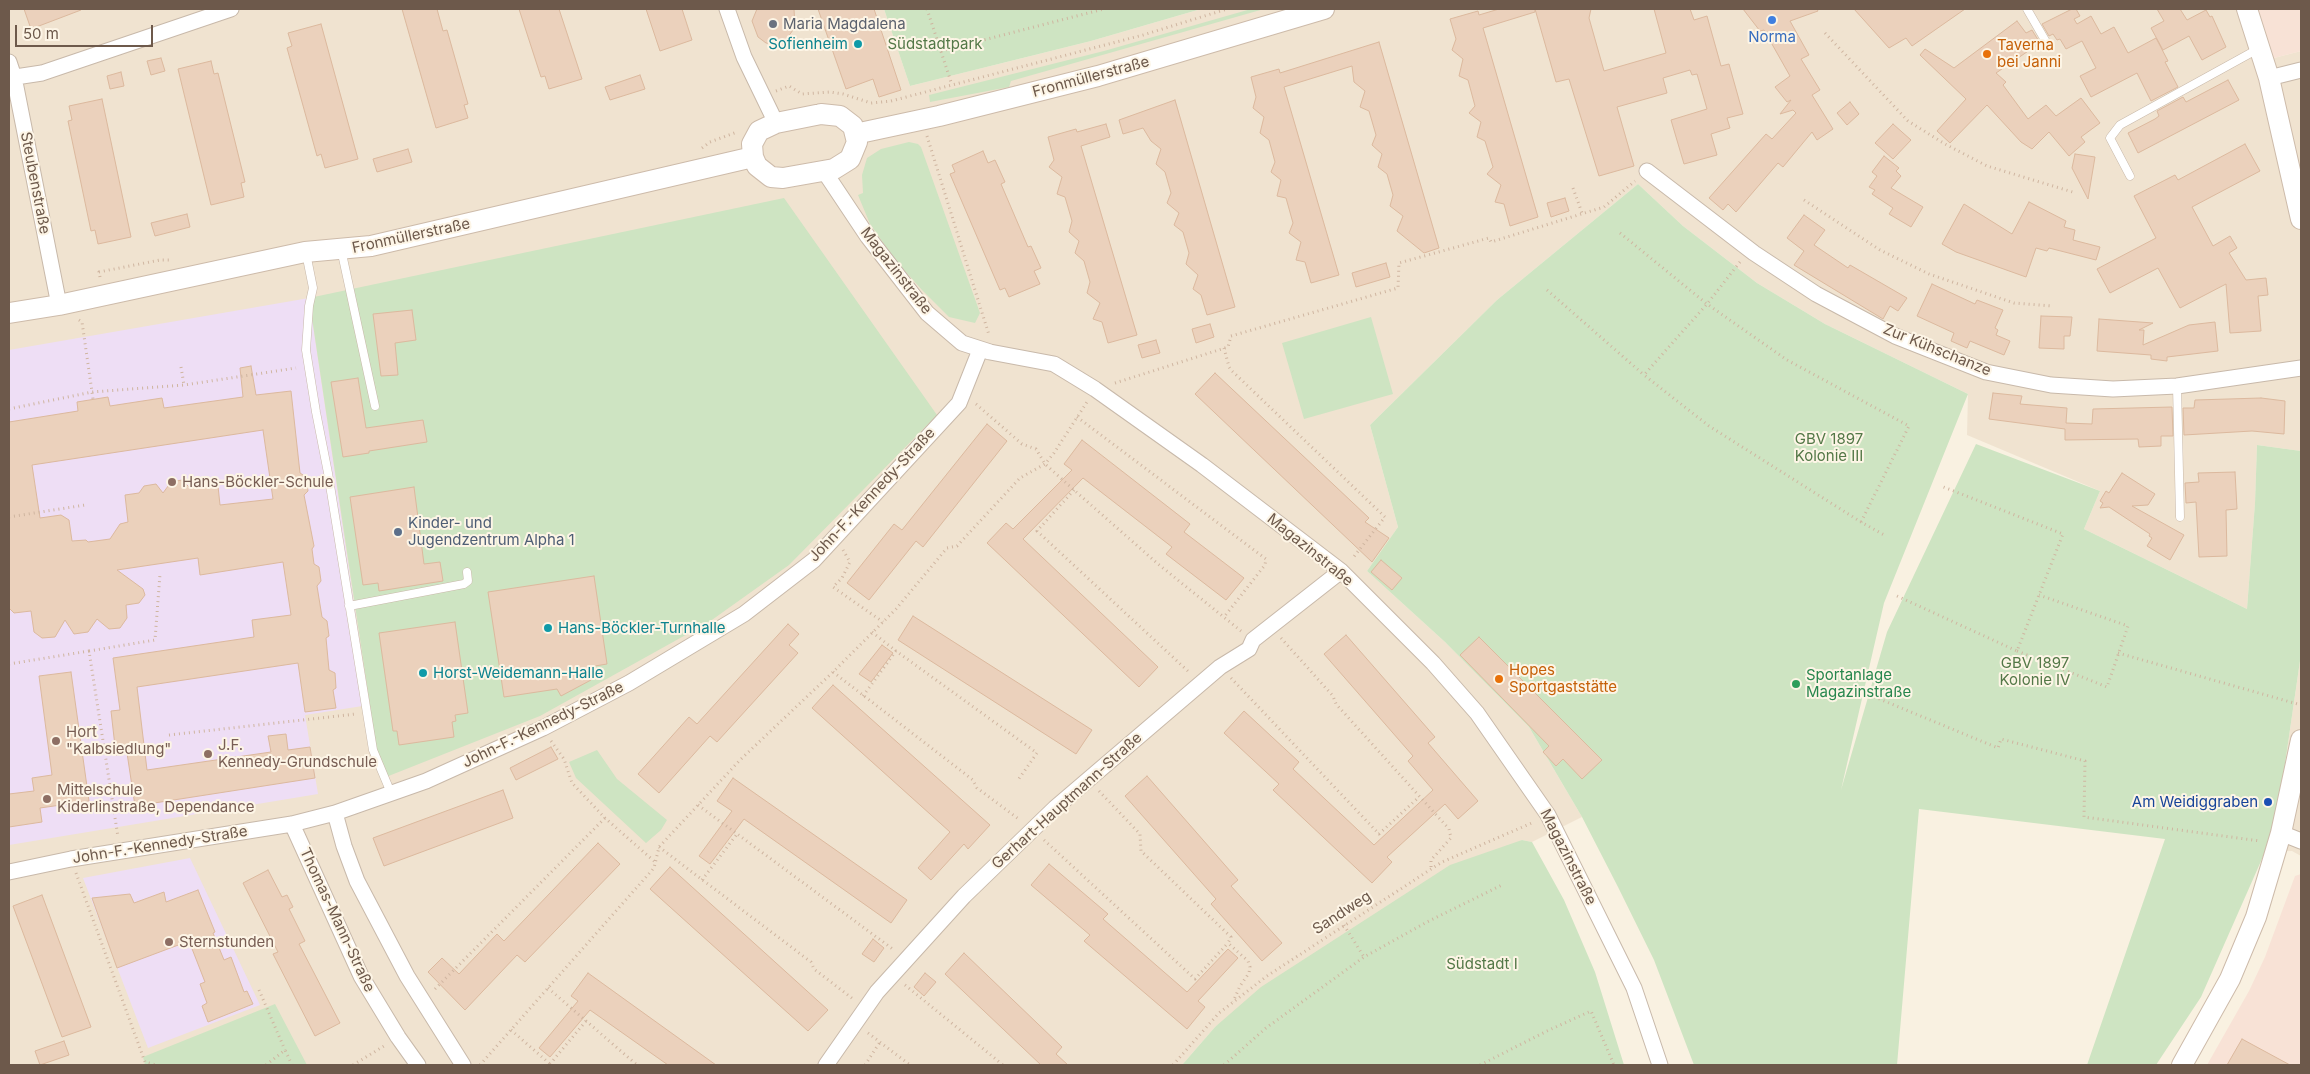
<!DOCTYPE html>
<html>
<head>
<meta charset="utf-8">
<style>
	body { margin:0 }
	#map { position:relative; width:2310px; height:1074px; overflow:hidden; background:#f9f1e1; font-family:Inter,sans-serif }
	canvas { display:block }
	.frame { position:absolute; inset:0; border:10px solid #6d594b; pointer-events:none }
	.scale { position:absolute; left:15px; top:25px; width:138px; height:22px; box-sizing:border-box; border:2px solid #6d594b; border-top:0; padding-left:6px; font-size:15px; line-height:18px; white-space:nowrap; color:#6d594b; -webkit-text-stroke:4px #fdf5e6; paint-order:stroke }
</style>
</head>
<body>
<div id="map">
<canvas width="2310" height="1074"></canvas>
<div class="frame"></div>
<div class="scale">50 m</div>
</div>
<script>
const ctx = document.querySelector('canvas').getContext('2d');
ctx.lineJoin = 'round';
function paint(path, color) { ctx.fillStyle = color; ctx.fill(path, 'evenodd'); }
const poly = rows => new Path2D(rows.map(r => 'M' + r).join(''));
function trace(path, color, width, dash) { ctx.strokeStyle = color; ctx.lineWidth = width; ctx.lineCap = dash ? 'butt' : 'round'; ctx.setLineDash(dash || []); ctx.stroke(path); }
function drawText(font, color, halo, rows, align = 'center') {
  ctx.font = font + ' Inter,sans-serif'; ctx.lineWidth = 4; ctx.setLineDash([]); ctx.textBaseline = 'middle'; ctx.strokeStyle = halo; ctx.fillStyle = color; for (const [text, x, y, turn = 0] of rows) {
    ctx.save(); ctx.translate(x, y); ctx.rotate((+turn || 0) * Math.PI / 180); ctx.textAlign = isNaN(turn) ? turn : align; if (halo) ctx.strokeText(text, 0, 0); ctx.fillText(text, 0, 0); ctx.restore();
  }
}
const residential = poly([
	[9,9,884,9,910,86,1091,41,1201,9,2247,9,2266,60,2301,51,2301,451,2257,445,2255,503,2247,609,2084,529,2100,491,1967,435,1968,394,1825,324,1757,283,1683,226,1638,184,1497,300,1370,425,1398,527,1367,571,1445,642,1529,727,1582,817,1532,842,1522,840,1215,1027,1182,1065,9,1065],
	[2301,654,2301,856,2292,851,2265,852,2280,798]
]);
const commercial = poly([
	[2247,9,2301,9,2301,51,2266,60],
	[2301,874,2301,1065,2207,1065,2249,991,2265,957,2295,876]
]);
const education = poly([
	[309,298,369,705,305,715,318,794,9,845,9,350],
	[190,858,260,1005,148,1048,83,878]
]);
const green = poly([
	[884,9,1201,9,1091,41,910,86],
	[1251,9,1264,9,1011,81,1009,87,930,102,929,95,1104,51],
	[909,142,918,144,921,147,980,313,975,323,949,317,922,290,896,261,870,224,858,195,863,193,862,175,867,158,881,149],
	[1638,184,1683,226,1757,283,1825,324,1968,394,1884,603,1841,790,1887,632,1976,444,2100,491,2084,529,2247,609,2255,503,2257,445,2301,451,2301,654,2280,798,2265,852,2201,997,2156,1065,2087,1065,2165,839,1919,809,1897,1065,1694,1065,1654,960,1618,887,1582,817,1529,727,1445,642,1367,571,1398,527,1370,425,1497,300],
	[784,198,937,415,789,565,709,622,540,716,381,779,309,298],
	[1371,317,1393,394,1304,419,1282,343],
	[597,750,617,779,667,820,661,830,646,843,576,778,569,762],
	[1522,840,1532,842,1564,900,1595,972,1624,1065,1182,1065,1215,1027,1261,987,1450,865],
	[275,1004,307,1065,145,1065,143,1057]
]);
const building = poly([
	[24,9,81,9,81,10,31,29,24,9],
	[402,9,437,9,443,31,447,30,468,104,464,105,468,118,436,128,402,9],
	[519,9,559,9,582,79,549,89,545,76,541,77,519,9],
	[646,9,682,9,692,40,660,51,646,9],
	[757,9,794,9,795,27,786,40,776,44,766,43,758,37,752,21,757,9],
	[818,9,874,9,901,90,879,97,873,79,846,89,818,9],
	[1499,9,1535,9,1535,12,1483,28,1538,217,1510,226,1504,204,1495,202,1501,185,1487,174,1493,167,1485,141,1477,137,1481,122,1469,113,1475,106,1468,80,1459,76,1463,59,1452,50,1456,39,1450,19,1478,11,1479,15,1499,9],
	[1535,9,1591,9,1589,18,1604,71,1666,53,1654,9,1690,9,1694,20,1707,16,1721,66,1729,64,1743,114,1727,118,1730,128,1711,134,1717,155,1684,164,1671,120,1707,109,1697,74,1692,75,1690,70,1663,78,1667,93,1617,107,1634,166,1599,176,1569,79,1556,82,1535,9],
	[1743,9,1817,9,1818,11,1790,21,1809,55,1801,59,1820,90,1812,95,1833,129,1817,140,1812,132,1783,167,1778,163,1736,212,1728,204,1723,210,1709,198,1766,134,1772,139,1796,113,1793,110,1780,114,1791,100,1787,102,1775,87,1790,76,1764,30,1760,31,1743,9],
	[1854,9,1965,9,1912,46,1906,38,1889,48,1854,9],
	[2072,9,2076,9,2080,16,2074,19,2077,24,2091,16,2101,34,2114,27,2128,53,2156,38,2168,61,2165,62,2178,87,2151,101,2137,73,2091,97,2080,76,2096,68,2082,41,2066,49,2060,39,2057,40,2053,34,2049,36,2042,24,2072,9],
	[2157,9,2180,9,2187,20,2206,10,2210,17,2212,16,2226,47,2202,60,2189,36,2163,50,2151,28,2164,21,2157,9],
	[2017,21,2026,33,2032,30,2040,43,1996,73,2006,82,2003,85,2028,119,2046,105,2056,116,2081,98,2100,123,2081,137,2085,142,2069,156,2049,132,2032,149,2021,142,1987,105,1950,143,1937,131,1966,99,1920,55,1925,49,1954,68,2017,21],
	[321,24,358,159,325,168,321,154,317,156,287,48,292,46,288,33,321,24],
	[1379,42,1439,248,1424,253,1397,231,1403,216,1390,206,1393,195,1387,174,1378,167,1382,154,1372,145,1376,135,1369,111,1360,107,1365,91,1354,82,1352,66,1284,87,1339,275,1311,283,1305,262,1296,260,1301,242,1289,233,1293,223,1286,198,1277,196,1281,180,1271,172,1275,162,1269,140,1260,133,1264,117,1253,108,1256,97,1251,77,1279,69,1280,73,1379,42],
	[161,58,165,71,151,75,147,61,161,58],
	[211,61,214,74,218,73,245,182,241,183,244,197,211,205,178,69,211,61],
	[121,72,124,86,110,89,107,76,121,72],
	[640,75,645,89,610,100,605,87,640,75],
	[2228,80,2239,100,2138,153,2128,133,2155,119,2159,116,2157,111,2183,97,2186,102,2228,80],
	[102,99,131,237,98,244,95,230,91,231,68,121,72,120,69,106,102,99],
	[1175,100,1235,307,1207,315,1201,295,1193,289,1198,275,1186,264,1189,253,1183,232,1174,225,1179,213,1167,203,1171,193,1165,172,1156,164,1161,149,1151,141,1143,128,1123,134,1119,120,1175,100],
	[1850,102,1859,114,1847,125,1837,113,1850,102],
	[1106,124,1110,137,1081,146,1137,335,1108,343,1102,322,1093,319,1100,303,1087,293,1090,282,1084,261,1075,253,1079,241,1069,232,1072,221,1065,197,1057,194,1062,177,1049,167,1054,160,1048,137,1076,129,1077,132,1106,124],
	[1893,124,1911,140,1893,159,1875,143,1893,124],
	[2245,144,2260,171,2192,207,2213,246,2230,236,2237,248,2229,253,2246,280,2266,278,2268,295,2258,296,2261,331,2230,333,2226,284,2180,308,2158,268,2110,293,2097,269,2156,238,2134,196,2175,175,2178,180,2245,144],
	[408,149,412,162,377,172,373,159,408,149],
	[983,151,988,163,995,160,1005,182,1001,184,1028,247,1031,246,1041,268,1034,271,1040,284,1009,297,1005,288,1000,290,950,174,955,172,952,165,983,151],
	[2075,154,2095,157,2088,199,2072,168,2075,154],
	[1884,156,1899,168,1896,171,1901,176,1891,188,1923,207,1911,227,1889,214,1893,208,1872,194,1875,190,1869,187,1877,176,1872,172,1884,156],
	[1565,198,1569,211,1551,217,1547,203,1565,198],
	[2029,202,2066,221,2064,227,2075,230,2073,240,2100,247,2096,260,2049,248,2047,251,2036,248,2026,277,1956,252,1942,244,1964,204,2012,234,2029,202],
	[187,214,190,227,155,236,151,223,187,214],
	[1804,215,1825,230,1814,245,1848,268,1850,265,1907,298,1898,311,1890,306,1883,319,1794,265,1804,251,1787,238,1804,215],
	[1386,263,1390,277,1356,287,1352,273,1386,263],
	[1932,284,1975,304,1977,300,2003,310,1995,328,1998,330,1996,335,2010,341,2004,355,1970,341,1967,348,1951,341,1954,333,1917,316,1932,284],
	[412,310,416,340,395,343,398,375,381,376,373,314,412,310],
	[2041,316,2072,317,2070,336,2064,336,2064,349,2039,348,2041,316],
	[2099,319,2153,323,2139,330,2144,330,2143,345,2189,325,2215,322,2218,351,2167,357,2167,361,2151,359,2151,355,2097,351,2099,319],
	[1210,324,1214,337,1196,343,1192,329,1210,324],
	[1156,340,1160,353,1142,358,1138,345,1156,340],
	[251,366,256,395,291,391,300,473,306,477,308,491,304,495,314,546,312,549,314,564,319,567,321,581,317,586,322,617,327,621,329,636,326,638,329,670,335,673,336,688,333,690,336,708,305,712,298,663,137,687,147,770,271,752,268,736,286,734,288,750,310,747,315,778,135,806,127,753,116,755,111,711,120,710,113,658,254,637,252,620,291,615,283,562,200,575,198,558,117,570,143,589,145,595,139,603,126,605,127,618,120,628,109,629,97,619,88,632,74,634,65,620,55,637,42,638,34,632,31,611,14,613,9,608,9,422,78,411,77,402,108,397,110,406,162,398,164,408,243,397,240,368,251,366],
	[263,430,273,499,220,505,218,486,208,477,197,478,190,488,182,480,171,482,163,493,156,484,144,486,139,493,125,495,128,522,120,524,110,539,88,542,86,540,72,541,69,520,61,515,40,518,32,465,263,430],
	[1215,373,1369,518,1365,522,1389,538,1372,562,1195,394,1215,373],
	[358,378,366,428,423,420,427,442,369,451,369,453,343,457,331,382,358,378],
	[1993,393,2022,396,2020,404,2067,408,2066,423,2092,424,2093,409,2172,407,2173,436,2161,436,2161,446,2139,447,2138,439,2065,440,2065,429,1989,419,1993,393],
	[2261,398,2285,401,2284,434,2252,431,2184,435,2183,408,2194,408,2195,400,2261,398],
	[987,424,1007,441,923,547,916,541,869,600,847,583,894,524,902,530,987,424],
	[1082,440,1190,524,1184,532,1244,578,1226,600,1166,554,1172,547,1083,478,1023,539,1158,667,1139,687,987,543,1006,523,1013,529,1072,470,1064,464,1082,440],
	[2235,472,2237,509,2226,510,2227,556,2199,557,2196,502,2186,503,2185,483,2199,482,2198,473,2235,472],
	[2122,473,2155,494,2148,505,2132,506,2184,535,2170,560,2147,546,2152,538,2149,536,2150,534,2109,507,2100,508,2103,503,2100,501,2106,491,2109,493,2122,473],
	[414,487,424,564,440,562,443,581,379,591,378,583,363,585,350,497,414,487],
	[1381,560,1402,578,1392,590,1371,572,1381,560],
	[594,576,607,664,589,667,591,680,561,696,557,689,504,697,488,592,594,576],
	[913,616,1092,730,1076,754,898,640,913,616],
	[455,622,468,713,455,715,456,721,452,722,454,737,399,745,397,731,393,731,379,633,455,622],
	[788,624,799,634,789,645,798,653,717,742,710,736,659,793,638,774,689,717,697,724,788,624],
	[1346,635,1435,737,1428,743,1478,801,1458,819,1445,804,1387,857,1392,862,1372,883,1273,790,1279,784,1224,733,1244,711,1299,762,1293,769,1374,845,1433,790,1408,761,1413,756,1324,654,1346,635],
	[1479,637,1602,760,1582,779,1563,759,1556,766,1543,752,1549,746,1460,655,1479,637],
	[882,645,893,653,871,682,859,674,882,645],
	[71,672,89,801,40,808,42,822,9,827,9,794,34,791,32,778,52,775,39,676,71,672],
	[833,685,990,825,968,849,964,844,931,880,918,868,950,832,812,708,833,685],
	[551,747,558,759,516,780,510,768,551,747],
	[1147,776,1238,880,1231,886,1282,943,1262,961,1211,904,1216,899,1125,796,1147,776],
	[733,778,907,900,891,923,744,819,710,864,699,856,732,811,717,801,733,778],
	[503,790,513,818,384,866,373,838,503,790],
	[598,843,620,864,525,962,517,955,465,1010,428,972,442,958,459,974,497,934,504,941,598,843],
	[1049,864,1108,914,1103,919,1187,992,1228,949,1238,958,1198,1001,1205,1007,1187,1029,1084,941,1090,935,1031,885,1049,864],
	[670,867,828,1010,808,1031,650,889,670,867],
	[268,870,282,897,287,895,293,907,289,909,305,941,299,944,340,1023,315,1036,273,954,278,952,243,883,268,870],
	[198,890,215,932,213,933,224,960,231,957,244,992,247,991,253,1004,208,1022,202,1006,207,1003,200,984,205,982,189,941,117,968,92,898,130,894,134,903,164,892,166,902,198,890],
	[42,895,91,1027,62,1037,13,906,42,895],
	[873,939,884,948,874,962,862,954,873,939],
	[964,953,1062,1047,1056,1054,1068,1065,1041,1065,945,974,964,953],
	[588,973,645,1014,716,1065,668,1065,590,1010,550,1057,539,1048,578,1001,571,996,588,973],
	[925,973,936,982,924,996,914,987,925,973],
	[2242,1039,2290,1065,2227,1065,2242,1039],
	[64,1041,69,1055,40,1065,35,1051,64,1041]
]);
const path = poly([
	[927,9,952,85],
	[1825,33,1908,121,1945,144,1987,166,2076,193],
	[941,51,1104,9],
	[776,91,789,86,802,94,830,92,843,94,871,103,891,101,1143,35,1227,9],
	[927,136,989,335],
	[702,148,710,142,737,132],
	[1573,188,1582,213],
	[1804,200,1880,250,1929,274,2014,303,2052,306],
	[1620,233,1707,304,1787,360,1909,426,1861,522],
	[1740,262,1707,304,1644,375,1709,426,1861,522,1886,536],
	[100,277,99,272,160,260,169,260],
	[1547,290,1644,375],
	[79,320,82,322,93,399],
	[1224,348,1229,367,1232,371,1385,517,1352,559],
	[181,367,184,385],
	[1115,383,1228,347,1231,336,1398,288,1399,263,1489,238,1491,242,1604,207,1635,181],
	[976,404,1022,444,1036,449,1045,464,1074,490,1158,564,1241,631],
	[9,409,92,392,184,385,296,368],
	[1077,417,1266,559,1265,565,1224,617],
	[1074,490,1037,531,1190,673],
	[9,517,85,505],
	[843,550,850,562,842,578,833,587,883,622],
	[1897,596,2017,651,2063,534,1941,486],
	[872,632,896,651],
	[1281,638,1333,696,1336,704,1449,829,1451,838,1431,860,1431,869],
	[89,651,155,640,160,574],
	[2017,651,2107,687,2128,626,2039,595],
	[2118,653,2301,705],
	[9,664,89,651,118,837],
	[833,672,973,780,977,788,1020,820],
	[1231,678,1379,834,1419,797],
	[1865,693,1998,748,2001,739,2085,761,2084,817,2260,841],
	[863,696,896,651,1037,753,1018,780],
	[169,735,356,714],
	[551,741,564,759,572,783,605,818,655,862],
	[1099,791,1140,834,1141,851,1231,937,1228,943,1248,961,1250,967,1249,973,1240,986,1233,1002],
	[698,805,894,950],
	[1044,840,1195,979,1228,943],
	[659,847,811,962,814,969,853,999],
	[76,873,145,1062,156,1065],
	[702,880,737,834],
	[1344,925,1364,957],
	[905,985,1003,1065],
	[548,988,637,1065],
	[435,989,605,818],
	[259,990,285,1050],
	[511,1030,550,1064],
	[868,1033,910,1065],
	[550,1064,586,1021],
	[266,1065,285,1050,292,1065],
	[353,1065,384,1046],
	[480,1065,654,868,659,847,740,760,833,672,896,609,947,548,957,546,1020,478,1045,464,1054,453,1087,402],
	[865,1065,880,1042],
	[1173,1065,1219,1013,1267,976,1442,862,1534,822],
	[1224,1065,1266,1028,1364,957,1427,922,1502,885],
	[1480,1065,1547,1031,1591,1011,1614,1065]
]);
const lane = poly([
	[2027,9,2049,47],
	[2130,176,2110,138,2120,125,2258,49],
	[341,249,375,406],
	[306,253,313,288,309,306,306,350,316,412,328,473,373,750,391,793],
	[2177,386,2180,517],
	[349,606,464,584,468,581,467,572]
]);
const street = poly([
	[727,9,744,57,776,123],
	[9,62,14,77,59,305],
	[9,78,42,73,231,9],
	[2269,78,2301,70],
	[824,171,868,237,927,313,962,343,990,352,1054,364,1095,389,1202,465,1341,571,1433,663,1477,713,1548,815,1634,988,1660,1065],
	[1647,171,1754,253,1816,294,1895,336,1986,372,2051,385,2113,389,2177,386,2301,368],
	[335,813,344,846,357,881,407,976,463,1065],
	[292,824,361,976,398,1037,418,1065],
	[2281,833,2301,841],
	[9,872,71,859,292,824,335,813,426,781,543,728,629,683,744,614,814,560,959,403,980,350],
	[826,1065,877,992,964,896,1055,808,1220,667,1249,649,1253,640,1341,571]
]);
const secondary = poly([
	[2247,9,2269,78,2301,219],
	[821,114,840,116,853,126,857,142,850,159,834,169,783,178,771,177,757,166,753,157,752,144,759,131,776,123,821,114],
	[855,134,939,116,1098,76,1324,9],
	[9,313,59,305,305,252,371,246,753,157],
	[2182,1065,2230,979,2256,917,2281,833,2301,740]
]);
const markers = [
	[1772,20,5,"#3f7fe0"],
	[773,24,5,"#6b7280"],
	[858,44,5,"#0f9aa8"],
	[1987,54,5,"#e8710a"],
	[172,482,5,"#8d6e63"],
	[398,532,5,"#5c6f8a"],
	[548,628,5,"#0f9aa8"],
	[423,673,5,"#0f9aa8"],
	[1499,679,5,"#e8710a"],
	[1796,684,5,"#2e9e5b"],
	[56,741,5,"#8d6e63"],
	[208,754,5,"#8d6e63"],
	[47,799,5,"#8d6e63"],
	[2268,802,5,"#1a4fb4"],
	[169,942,5,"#8d6e63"]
];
const worshipNames = [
	["Maria Magdalena",783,24]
];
const shopNames = [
	["Norma",1772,37]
];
const cultureNames = [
	["Sofienheim",848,44,"right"],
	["Hans-Böckler-Turnhalle",558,628],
	["Horst-Weidemann-Halle",433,673]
];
const parkNames = [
	["Südstadtpark",935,44],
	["GBV 1897",1829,439],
	["Kolonie III",1829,456],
	["GBV 1897",2035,663],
	["Kolonie IV",2035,680],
	["Südstadt I",1482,964]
];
const foodNames = [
	["Taverna",1997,45],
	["bei Janni",1997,62],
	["Hopes",1509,670],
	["Sportgaststätte",1509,687]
];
const streetNames = [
	["Fronmüllerstraße",1091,77,-15],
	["Steubenstraße",35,183,79],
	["Fronmüllerstraße",411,236,-12],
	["Magazinstraße",896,271,52],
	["Zur Kühschanze",1937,350,22],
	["John-F.-Kennedy-Straße",872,495,-47],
	["Magazinstraße",1310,550,39],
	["John-F.-Kennedy-Straße",543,725,-26],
	["Gerhart-Hauptmann-Straße",1067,801,-42],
	["John-F.-Kennedy-Straße",160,845,-9],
	["Magazinstraße",1568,857,63],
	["Sandweg",1342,913,-33],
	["Thomas-Mann-Straße",337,920,65]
];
const educationNames = [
	["Hans-Böckler-Schule",182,482],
	["Hort",66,732],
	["\"Kalbsiedlung\"",66,749],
	["J.F.",218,745],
	["Kennedy-Grundschule",218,762],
	["Mittelschule",57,790],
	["Kiderlinstraße, Dependance",57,807],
	["Sternstunden",179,942]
];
const serviceNames = [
	["Kinder- und",408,523],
	["Jugendzentrum Alpha 1",408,540]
];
const leisureNames = [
	["Sportanlage",1806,675],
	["Magazinstraße",1806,692]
];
const transitNames = [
	["Am Weidiggraben",2258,802]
];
paint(residential, '#f0e3d0');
paint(commercial, '#f8e2d6');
paint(education, '#eedef5');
paint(green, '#cee4c2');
paint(building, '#ebd1bc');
trace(building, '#dcb99e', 1);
trace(lane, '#c8b9aa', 9);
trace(street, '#c8b9aa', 17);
trace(secondary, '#cdbbaa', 22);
trace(path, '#cfb5a0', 3, [1, 4]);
trace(lane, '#fff', 8);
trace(street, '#fff', 15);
trace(secondary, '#fff', 20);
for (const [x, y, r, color] of markers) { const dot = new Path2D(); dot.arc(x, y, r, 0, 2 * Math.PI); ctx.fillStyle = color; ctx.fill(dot); trace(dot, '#fdf5e6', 2); }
drawText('15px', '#5b616d', '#fdf5e6', worshipNames, 'left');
drawText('15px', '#366cbe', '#fdf5e6', shopNames);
drawText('15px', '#0d838f', '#fdf5e6', cultureNames, 'left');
drawText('15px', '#537847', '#fdf5e6', parkNames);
drawText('15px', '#c56008', '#fdf5e6', foodNames, 'left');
drawText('15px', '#6d594b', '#fdf5e6', streetNames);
drawText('15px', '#785e54', '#fdf5e6', educationNames, 'left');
drawText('15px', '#4e5e75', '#fdf5e6', serviceNames, 'left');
drawText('15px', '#27864d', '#fdf5e6', leisureNames, 'left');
drawText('15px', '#164399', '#fdf5e6', transitNames, 'right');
</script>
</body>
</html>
